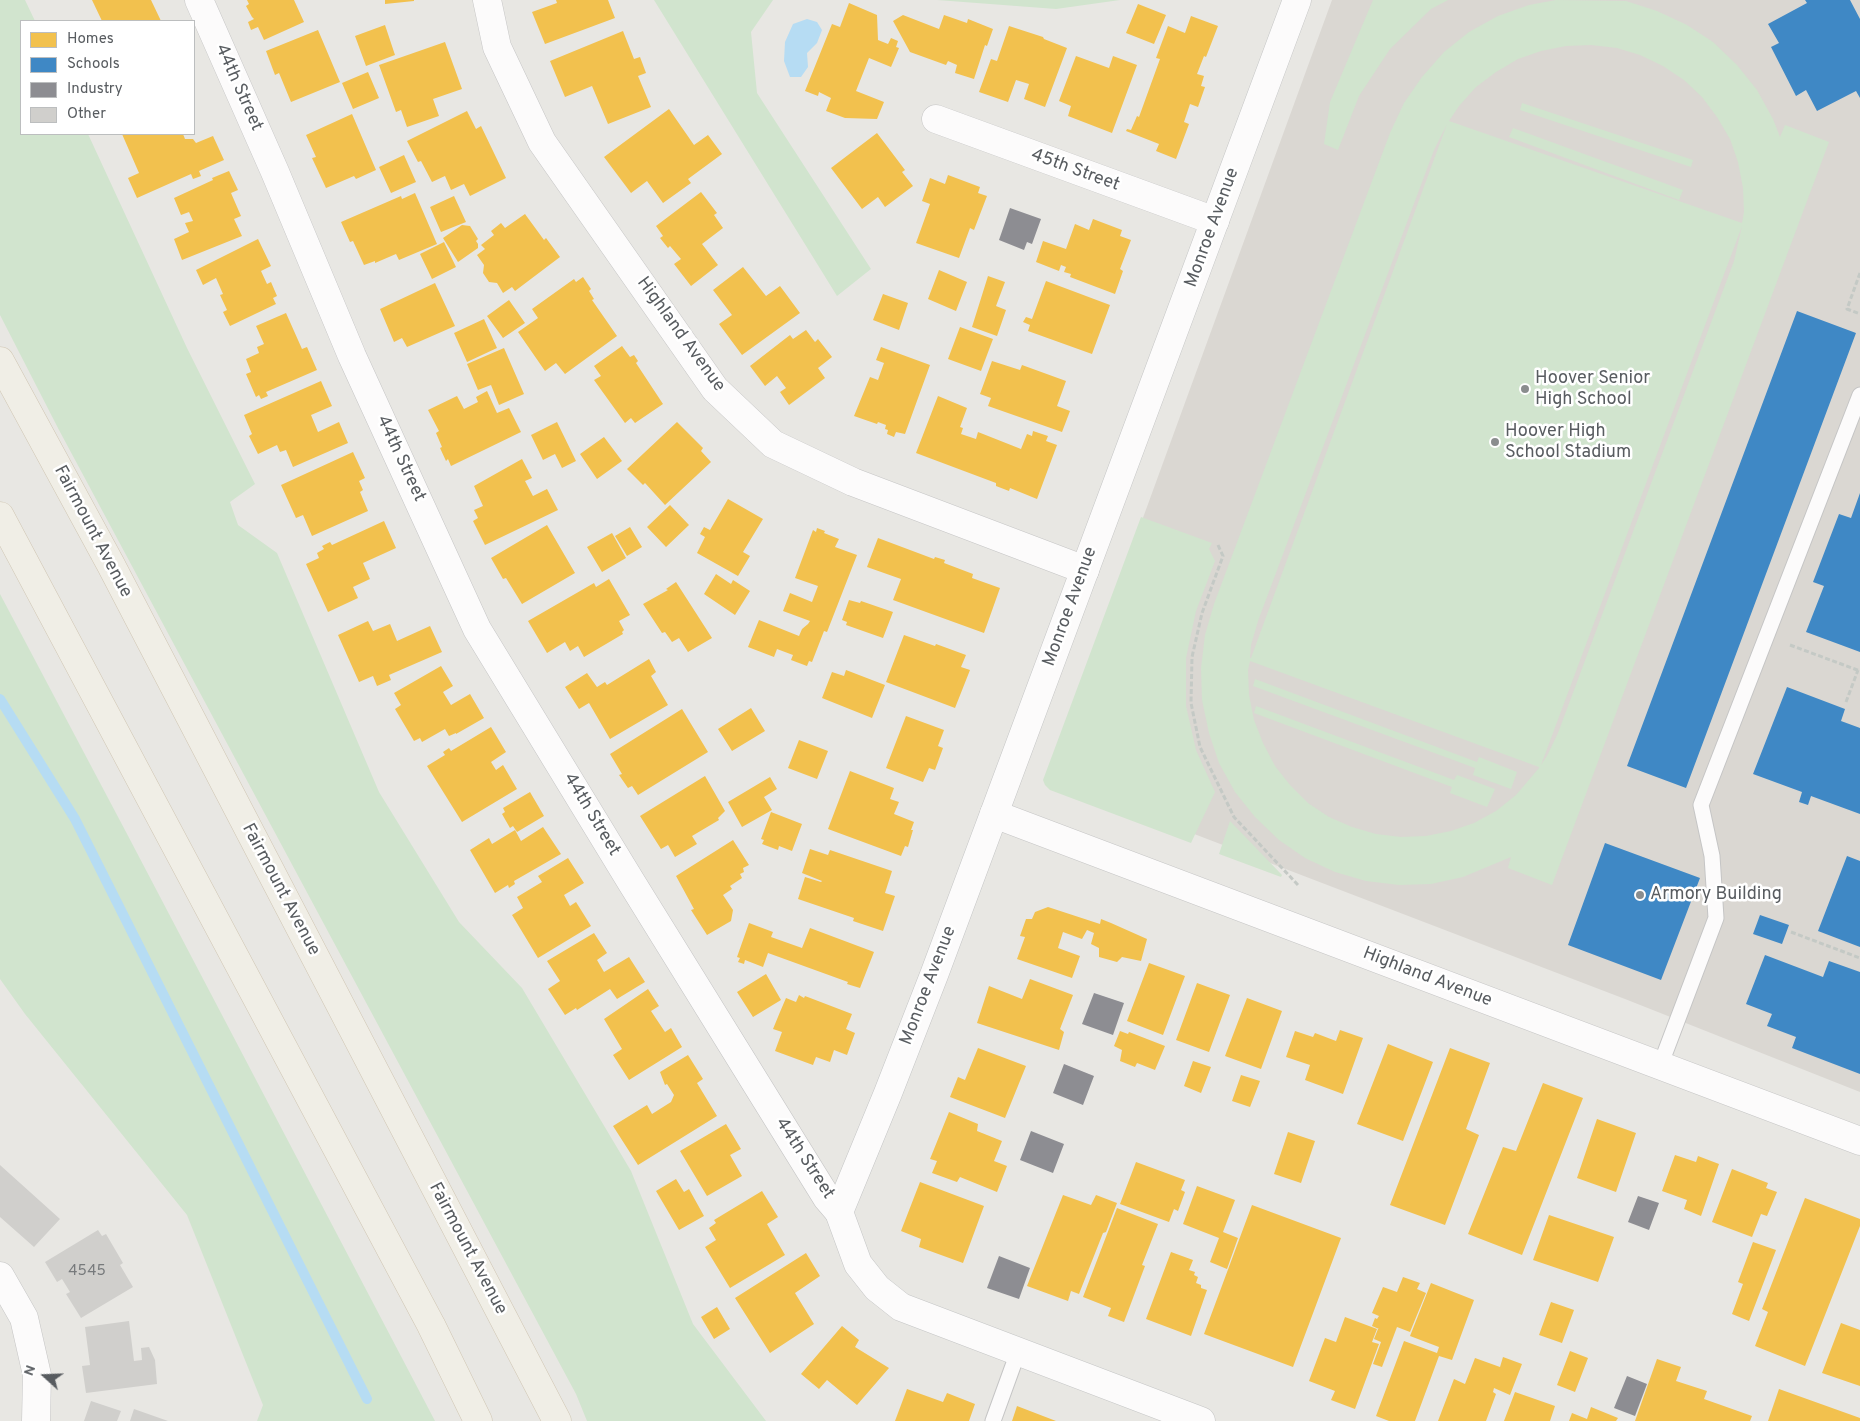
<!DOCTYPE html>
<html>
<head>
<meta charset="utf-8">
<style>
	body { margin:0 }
	#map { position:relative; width:1860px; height:1421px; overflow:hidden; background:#e8e7e3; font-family:Overpass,sans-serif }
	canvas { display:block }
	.legend { position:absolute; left:20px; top:20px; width:175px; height:115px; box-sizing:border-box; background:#fff; border:1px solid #bcbebf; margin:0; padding:6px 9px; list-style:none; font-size:15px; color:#585c60 }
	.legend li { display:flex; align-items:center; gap:10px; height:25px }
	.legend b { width:25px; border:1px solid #bcbebf }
	.north { position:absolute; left:20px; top:1351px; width:50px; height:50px; -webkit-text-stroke:4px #fff; paint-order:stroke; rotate:290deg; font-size:14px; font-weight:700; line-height:20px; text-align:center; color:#585c60 }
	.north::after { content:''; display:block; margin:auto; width:18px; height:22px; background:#585c60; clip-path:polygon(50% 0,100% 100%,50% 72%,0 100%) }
</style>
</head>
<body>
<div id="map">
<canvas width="1860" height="1421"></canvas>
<ul class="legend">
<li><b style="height:14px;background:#f2c14e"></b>Homes</li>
<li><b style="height:14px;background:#3f88c5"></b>Schools</li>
<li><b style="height:14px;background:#8d8d92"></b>Industry</li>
<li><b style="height:14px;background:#d0cfcc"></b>Other</li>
</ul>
<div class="north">N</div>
</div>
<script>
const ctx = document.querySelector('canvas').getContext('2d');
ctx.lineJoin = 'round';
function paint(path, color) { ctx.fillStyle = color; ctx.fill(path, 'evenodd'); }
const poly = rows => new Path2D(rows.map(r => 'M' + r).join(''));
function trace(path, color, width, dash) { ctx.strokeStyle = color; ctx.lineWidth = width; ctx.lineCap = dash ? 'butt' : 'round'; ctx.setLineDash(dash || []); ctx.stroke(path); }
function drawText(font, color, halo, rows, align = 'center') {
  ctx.font = font + ' Overpass,sans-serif'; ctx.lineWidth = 5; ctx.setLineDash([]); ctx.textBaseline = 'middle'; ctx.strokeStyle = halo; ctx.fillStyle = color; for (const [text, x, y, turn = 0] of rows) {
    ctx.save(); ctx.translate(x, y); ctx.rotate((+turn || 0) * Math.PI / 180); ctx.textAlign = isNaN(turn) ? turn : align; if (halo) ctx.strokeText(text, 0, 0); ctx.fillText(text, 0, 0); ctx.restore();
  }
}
const education = poly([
	[1332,0,1860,0,1860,1092,1625,999,1048,778]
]);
const green = poly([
	[0,0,25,0,35,21,21,21,21,134,88,134,187,348,255,484,230,502,238,525,277,553,379,792,459,922,522,988,631,1171,693,1324,766,1421,587,1421,576,1394,59,430,0,315],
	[654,0,773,0,751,32,757,93,871,269,837,296],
	[937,0,1120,0,1056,9],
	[1373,0,1448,0,1431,9,1390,49,1359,96,1338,150,1324,144,1330,102],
	[1556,0,1626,1,1657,11,1687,25,1713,42,1737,65,1757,90,1773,119,1780,137,1785,125,1829,142,1552,885,1508,868,1511,857,1463,877,1431,884,1399,885,1366,881,1335,872,1305,858,1279,840,1255,817,1235,792,1219,763,1209,733,1202,700,1201,668,1205,635,1214,604,1390,133,1404,103,1422,77,1444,52,1469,32,1498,16,1529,5],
	[1591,45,1617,48,1640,55,1663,66,1684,80,1702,97,1717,117,1730,139,1738,162,1743,188,1744,212,1742,223,1449,121,1459,106,1476,87,1496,72,1518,59,1541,51,1566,46],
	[1447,124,1251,658,1250,658,1251,645,1258,621,1434,150],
	[1742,226,1734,261,1558,733,1547,756,1541,765],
	[1250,661,1539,767,1539,768,1516,795,1496,811,1474,823,1451,831,1426,836,1401,837,1376,834,1352,827,1329,817,1308,803,1290,785,1275,766,1263,743,1254,720,1249,695,1248,670],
	[1522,103,1693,160,1691,167,1520,110],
	[1513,128,1683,190,1679,200,1509,137],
	[1141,517,1212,543,1209,549,1215,561,1196,611,1186,658,1186,706,1196,750,1215,792,1191,843,1050,790,1045,785,1043,780],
	[0,594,126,832,435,1421,257,1421,263,1405,187,1215,25,1014,0,979],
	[1255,679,1477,762,1479,757,1517,772,1511,789,1473,775,1475,768,1253,686],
	[1256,706,1454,780,1457,775,1495,789,1487,807,1450,793,1452,787,1254,713],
	[1230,821,1282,875,1281,877,1219,854]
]);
const water = poly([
	[807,19,817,22,822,30,817,43,807,53,808,67,801,77,790,77,784,61,785,42,793,24]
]);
const homes = poly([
	[92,0,151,0,161,21,102,21],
	[247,0,294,0,304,22,264,40,258,27,251,30,248,22,254,19,252,17,246,6,249,4],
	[385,0,414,0,414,1,385,4],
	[556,0,608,0,615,18,545,44,532,12,557,3],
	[849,3,877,15,878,40,888,44,891,38,898,41,896,47,899,48,891,67,869,58,856,91,884,102,877,119,845,118,826,111,831,98,819,92,818,96,805,91,832,24,840,27],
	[1138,4,1166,15,1154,44,1126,33],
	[903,15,939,29,944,15,967,23,968,19,993,29,987,46,985,45,974,79,955,73,957,65,948,61,946,65,910,52,893,21],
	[1191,16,1218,26,1206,57,1204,56,1197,74,1204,76,1201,86,1205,87,1198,107,1190,104,1184,122,1189,124,1176,159,1156,151,1159,144,1126,131,1127,129,1131,130,1137,116,1139,117,1160,59,1156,58,1168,26,1185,33],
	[385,25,395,55,366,66,355,36],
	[1009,26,1043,37,1044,39,1067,48,1045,107,1024,99,1029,84,1016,80,1008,102,979,92,991,59,997,61],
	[318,30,340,82,291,102,279,73,275,75,266,51],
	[623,31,634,59,640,57,646,73,638,76,651,107,608,124,592,86,565,97,550,61],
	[445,42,462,89,433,99,439,116,407,127,401,110,396,112,379,65],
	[1076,56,1109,68,1113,56,1137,65,1112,133,1068,116,1071,106,1059,101],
	[368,72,379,98,353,109,342,83],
	[669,109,694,145,708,135,722,154,688,179,691,183,663,203,647,181,631,193,604,157],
	[467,111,476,129,481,126,506,178,470,196,464,184,451,190,445,176,432,182,421,161,418,162,407,141],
	[352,114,376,170,356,179,354,176,326,188,312,158,316,157,306,135],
	[877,133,905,170,902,172,913,186,885,207,878,197,862,209,831,168],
	[122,134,183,134,185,139,193,139,196,143,213,136,224,160,199,171,201,176,193,179,191,174,137,198,128,178,139,173],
	[404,155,416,182,391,193,379,167],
	[229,171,238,190,231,193,241,216,234,219,242,236,182,260,174,239,189,232,185,223,193,221,189,212,181,215,174,198,213,180,212,178],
	[948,175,980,187,978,193,987,196,974,230,970,228,959,258,916,243,930,204,922,201,930,178,945,184],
	[701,192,717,213,714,215,723,228,702,244,718,265,691,286,674,264,681,259,670,246,668,248,660,238,663,236,656,226],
	[415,193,437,244,399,260,396,254,375,263,375,261,364,265,353,241,350,242,341,222,401,196,402,199],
	[454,196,466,222,441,232,430,207],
	[525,214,544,240,546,238,560,257,515,291,512,287,503,293,497,283,489,282,483,273,484,265,477,255,485,249,481,245,494,235,491,231,501,223,505,228],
	[1093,219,1122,230,1120,236,1131,240,1120,269,1123,271,1115,294,1070,277,1071,274,1064,272,1066,267,1061,265,1059,271,1036,262,1043,241,1066,249,1075,224,1089,230],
	[462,225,470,226,478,239,476,241,478,244,478,248,458,262,443,238],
	[258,239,271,266,261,271,267,284,271,282,277,296,273,298,276,304,230,326,223,312,227,310,220,295,223,294,216,278,203,285,196,270],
	[444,242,456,267,432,279,420,254],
	[743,267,766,296,780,286,800,313,742,355,719,324,732,315,713,290],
	[939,270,967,282,956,311,928,299],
	[988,276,1005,282,996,306,1006,310,997,336,972,327],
	[583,277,591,289,589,291,594,299,592,300,617,336,565,374,556,363,545,371,518,332,538,318,532,309,574,279,576,282],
	[1046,281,1110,305,1092,354,1028,331,1030,325,1023,322,1026,317,1032,319],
	[435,283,455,326,407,347,402,338,394,342,380,309],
	[883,294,908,303,899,330,873,320],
	[509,300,525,323,503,338,487,316],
	[286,313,302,349,307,347,317,370,266,392,268,396,261,399,259,395,256,397,246,374,251,372,246,359,259,353,257,347,264,344,256,326],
	[484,319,497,348,467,362,454,333],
	[960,327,993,339,981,371,948,359],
	[806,330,815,342,818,339,832,357,818,368,825,378,789,405,780,392,786,388,777,376,765,386,750,366,790,335,793,339],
	[622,346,630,357,634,355,638,361,636,363,663,404,635,423,631,418,625,423,594,380,601,376,594,366],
	[881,347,930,365,905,434,896,432,894,437,887,434,888,430,885,429,886,425,878,422,877,424,854,416,870,377,878,380,884,363,876,360],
	[504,348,524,394,499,405,491,385,478,390,467,364],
	[992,361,1020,370,1022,365,1066,381,1057,406,1070,411,1062,432,988,406,991,398,980,394],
	[321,381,332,406,311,415,318,432,339,422,348,443,293,467,286,450,280,452,277,445,258,454,249,436,252,434,244,415],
	[487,391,497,413,509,408,521,432,451,466,448,459,446,461,440,448,442,447,436,433,439,431,428,410,457,396,464,409,478,402,476,397],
	[938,396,967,408,960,427,963,428,961,434,976,439,978,432,1021,449,1027,434,1032,436,1033,431,1048,436,1046,441,1057,445,1037,499,1010,488,1009,491,996,486,996,483,916,453],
	[557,422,576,461,562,468,555,454,543,460,531,435],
	[677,422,703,448,701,451,711,462,665,505,645,483,643,485,627,469],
	[604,437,622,461,597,479,580,454],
	[353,452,365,478,359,481,363,490,360,492,368,511,312,536,303,515,296,518,281,485],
	[522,459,532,478,525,481,533,496,547,489,558,510,485,545,473,521,478,518,474,510,483,506,474,486],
	[728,499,763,519,743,552,750,556,738,576,697,553,705,537,700,534,704,527,710,530],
	[670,505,689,525,666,547,647,527],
	[384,521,396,548,363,563,370,579,353,587,358,598,328,612,306,564,319,558,317,553,324,549,322,546,330,542,332,545],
	[547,525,575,573,522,604,506,578,503,579,491,558],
	[630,527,642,547,627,556,615,536],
	[817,528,825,531,824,533,839,539,835,547,857,555,827,632,824,631,812,662,809,661,807,666,791,660,793,655,777,649,774,657,748,647,759,620,799,636,802,629,808,624,810,621,783,611,790,593,812,602,818,586,795,578,813,530,816,532],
	[612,533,626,558,602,572,587,547],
	[878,538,934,559,935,557,945,560,944,563,973,574,972,578,1000,588,984,633,893,600,901,579,867,567],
	[716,574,731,584,733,580,750,591,735,615,704,594],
	[609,579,630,615,619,621,624,630,622,632,623,634,584,657,578,646,570,651,565,642,547,653,528,621,594,583,596,587],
	[676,582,712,638,688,652,679,638,672,642,665,632,662,633,643,604,668,590,666,589],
	[849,600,860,603,861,601,893,612,883,638,846,625,847,622,842,620],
	[368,621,373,631,390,624,397,641,430,626,442,652,389,675,391,680,377,686,373,676,359,682,338,635],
	[904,635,935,646,936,644,966,655,961,667,970,670,955,708,886,682],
	[649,659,656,672,651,676,668,705,610,739,589,703,579,709,565,687,587,673,597,687,605,682,607,685],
	[441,666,453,686,443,692,451,705,470,694,484,718,456,734,456,733,449,736,445,729,422,742,420,738,414,741,395,709,401,705,394,693],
	[846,670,885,685,872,718,822,698,832,672,844,676],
	[751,708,765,731,732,751,718,729],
	[682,709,708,752,638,795,632,786,628,788,619,775,622,774,610,754],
	[906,716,944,730,938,746,943,748,935,770,929,768,923,782,886,768],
	[491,727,506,752,491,762,496,770,503,765,517,789,462,822,427,766,445,755,443,752,449,748,451,751],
	[799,740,828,751,817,779,788,768],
	[850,771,894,788,890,799,899,802,894,814,914,822,911,830,913,830,908,847,905,846,901,856,828,829],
	[705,776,725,811,718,818,719,820,692,836,697,844,675,857,668,845,661,849,640,816],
	[770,777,777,789,764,797,772,810,742,827,728,802],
	[530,792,544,816,517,832,513,826,510,828,502,814,505,812,503,808],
	[771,812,802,824,792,851,779,846,778,850,762,844,764,840,761,839],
	[543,827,561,854,514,881,515,884,509,888,508,885,495,893,470,850,489,838,492,844,515,830,521,841],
	[733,840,749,865,743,868,744,872,740,874,742,878,730,886,732,889,723,895,733,910,731,921,707,935,691,910,694,909,676,876],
	[810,849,828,855,830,850,892,871,885,893,895,896,883,931,853,921,854,918,798,899,805,877,821,882,822,881,802,873],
	[568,858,584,883,564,895,570,906,576,902,591,926,538,958,512,915,523,908,517,897,542,882,538,876],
	[1048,907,1100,924,1101,919,1111,923,1147,939,1141,961,1122,957,1117,962,1099,957,1099,948,1091,944,1094,933,1087,930,1082,939,1063,932,1058,948,1080,956,1072,978,1017,959,1025,937,1020,936,1026,919,1032,919,1035,912],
	[749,923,773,932,771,937,802,948,810,928,874,952,860,988,847,984,848,982,768,953,763,967,745,960,744,964,738,962,740,958,737,957],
	[594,933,607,953,597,960,604,972,629,957,645,982,617,999,610,989,577,1010,576,1008,565,1015,548,989,560,981,547,961],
	[1149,963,1185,976,1163,1035,1127,1021],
	[766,974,781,1000,753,1017,737,992],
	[1030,979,1073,995,1060,1029,1064,1032,1059,1050,977,1023,989,986,1022,999],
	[1197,983,1230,995,1209,1052,1176,1040],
	[648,989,659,1006,651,1011,665,1032,671,1028,682,1047,629,1080,613,1055,622,1049,604,1019],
	[799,995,804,998,805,996,852,1014,846,1029,855,1033,847,1055,834,1050,830,1062,816,1057,813,1065,775,1051,782,1032,773,1029,780,1012,786,998,796,1002],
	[1247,998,1282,1011,1261,1069,1225,1056],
	[1340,1030,1363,1038,1343,1094,1305,1080,1310,1065,1286,1057,1295,1031,1313,1037,1315,1033,1336,1041],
	[1120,1031,1128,1034,1129,1032,1165,1046,1155,1070,1137,1063,1135,1067,1120,1061,1122,1050,1114,1046],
	[1388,1044,1433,1062,1403,1141,1357,1124],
	[978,1048,1026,1066,1005,1118,950,1097,958,1077,965,1080],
	[1450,1048,1490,1063,1466,1129,1479,1135,1445,1225,1390,1205],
	[688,1055,703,1079,697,1083,717,1116,638,1165,613,1126,647,1105,652,1114,671,1102,674,1095,667,1084,665,1085,660,1072],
	[1193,1061,1211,1067,1201,1093,1184,1086],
	[1241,1075,1260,1081,1250,1107,1232,1101],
	[1543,1083,1583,1098,1522,1255,1468,1234,1503,1147,1516,1151],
	[949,1112,978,1124,977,1131,1002,1141,994,1161,1007,1166,997,1192,960,1177,957,1182,932,1173,937,1161,930,1159],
	[1597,1119,1636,1133,1616,1192,1577,1178],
	[726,1124,741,1149,730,1155,742,1176,707,1196,680,1151],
	[1288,1132,1315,1141,1301,1183,1274,1174],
	[1675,1155,1696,1162,1698,1156,1719,1164,1701,1216,1684,1209,1687,1200,1662,1191],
	[1136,1162,1185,1180,1181,1190,1185,1192,1178,1211,1174,1209,1169,1222,1120,1204],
	[1732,1169,1768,1183,1766,1188,1777,1192,1767,1216,1761,1214,1752,1237,1712,1222],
	[676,1179,684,1192,689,1189,704,1216,679,1230,656,1191],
	[920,1182,984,1206,963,1263,919,1247,921,1239,901,1231],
	[1197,1186,1235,1200,1223,1232,1238,1238,1227,1269,1210,1262,1219,1238,1183,1224],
	[762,1191,778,1217,767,1224,785,1255,730,1288,705,1247,716,1240,709,1228,716,1223,714,1220],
	[1063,1195,1091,1205,1096,1195,1117,1203,1106,1232,1103,1233,1079,1294,1071,1291,1068,1301,1027,1286],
	[1805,1198,1860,1219,1860,1226,1805,1366,1755,1346,1768,1312,1762,1309],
	[1252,1205,1341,1238,1293,1367,1204,1334],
	[1117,1208,1158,1224,1142,1265,1145,1266,1124,1322,1108,1316,1111,1308,1083,1297],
	[1549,1215,1614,1237,1598,1282,1533,1260],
	[1753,1242,1776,1250,1749,1321,1732,1314,1743,1284,1738,1282],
	[1171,1252,1193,1260,1189,1270,1195,1272,1194,1275,1198,1277,1196,1283,1201,1285,1201,1288,1207,1290,1191,1336,1146,1319],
	[806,1253,820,1276,795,1293,814,1324,770,1353,735,1298],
	[1403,1277,1420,1283,1417,1289,1426,1293,1410,1332,1397,1327,1382,1367,1373,1364,1381,1342,1374,1339,1378,1329,1379,1329,1372,1326,1375,1318,1377,1319,1379,1316,1372,1313,1383,1287,1397,1292],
	[1431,1283,1474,1300,1452,1360,1439,1356,1415,1421,1389,1421,1376,1416,1404,1341,1437,1353,1439,1347,1410,1336],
	[1551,1302,1574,1310,1562,1343,1539,1335],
	[717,1307,730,1329,714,1339,701,1317],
	[1345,1317,1377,1329,1372,1342,1379,1344,1355,1409,1331,1400,1335,1391,1309,1381,1325,1338,1336,1342],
	[1841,1323,1860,1330,1860,1386,1822,1373],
	[842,1326,859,1340,855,1347,889,1368,857,1405,827,1380,819,1389,801,1374],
	[1570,1351,1588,1358,1575,1392,1557,1385],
	[1503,1357,1522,1364,1510,1395,1494,1388,1493,1392,1496,1394,1486,1421,1438,1421,1454,1379,1465,1384,1475,1358,1500,1367],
	[1657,1359,1681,1367,1676,1381,1707,1391,1704,1399,1752,1416,1750,1421,1635,1421],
	[907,1389,943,1402,947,1393,975,1404,969,1421,895,1421],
	[1779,1389,1860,1418,1860,1421,1768,1421],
	[1515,1392,1555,1406,1550,1421,1504,1421],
	[1017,1406,1056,1421,1012,1421],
	[1591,1407,1618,1418,1616,1421,1569,1421,1572,1413,1587,1419]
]);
const schools = poly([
	[1805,0,1850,0,1860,19,1860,98,1856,91,1817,111,1806,90,1796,96,1771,47,1779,43,1768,24,1807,3],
	[1797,311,1856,333,1686,788,1627,766],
	[1860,493,1860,652,1806,632,1824,586,1813,582,1839,514,1851,518],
	[1787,687,1845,709,1841,721,1860,728,1860,814,1811,796,1808,805,1799,802,1802,792,1753,774],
	[1605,843,1700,878,1661,980,1568,945],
	[1847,856,1860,861,1860,947,1818,931],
	[1760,915,1789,925,1782,944,1753,934],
	[1765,955,1823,977,1829,961,1860,972,1860,1074,1792,1048,1796,1037,1767,1026,1772,1014,1746,1004]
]);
const industry = poly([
	[1010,208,1041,219,1032,244,1027,242,1024,250,999,240],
	[1094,993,1124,1003,1113,1035,1082,1024],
	[1064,1064,1094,1076,1083,1105,1053,1093],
	[1031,1131,1064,1144,1053,1173,1020,1160],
	[1638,1196,1659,1203,1649,1230,1628,1222],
	[999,1256,1030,1268,1019,1299,987,1288],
	[1627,1376,1647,1384,1635,1416,1614,1408]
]);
const stream = poly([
	[0,699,75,819,367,1399]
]);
const building = poly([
	[0,1165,60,1219,34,1247,0,1217],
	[98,1230,102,1236,106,1234,123,1263,120,1265,133,1287,81,1318,66,1294,70,1292,62,1279,57,1282,45,1262],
	[129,1321,134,1361,142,1360,141,1348,149,1347,155,1360,157,1384,86,1393,82,1366,90,1365,85,1327],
	[91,1401,121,1411,117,1421,84,1421],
	[134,1409,168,1421,130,1421]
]);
const path = poly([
	[1860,273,1847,309,1860,314],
	[1218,545,1223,556,1202,613,1192,657,1191,703,1200,747,1234,817,1298,885],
	[1790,645,1860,671],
	[1846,702,1858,670],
	[1791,932,1860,958]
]);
const lane = poly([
	[1660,1066,1716,918,1712,856,1701,805,1860,395],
	[993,1421,1018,1352]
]);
const street = poly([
	[199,0,275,172,352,356,477,629,630,880,827,1198,839,1212],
	[487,0,497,47,542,142,715,389,773,444,853,482,1085,570],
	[936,119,1215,221],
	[994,814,1860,1141],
	[0,1276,24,1318,37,1375,36,1421]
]);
const secondary = poly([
	[1201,1421,901,1307,877,1288,858,1264,839,1212,888,1093,934,975,1297,0]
]);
const primary = poly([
	[0,361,111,565,557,1421],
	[0,516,431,1325,478,1421]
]);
const markers = [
	[1525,389,5,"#8a8d8e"],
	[1495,442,5,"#8a8d8e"],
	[1640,895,5,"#8a8d8e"]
];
const numberNames = [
	["4545",87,1272]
];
const streetNames = [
	["44th Street",238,88,66],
	["45th Street",1075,171,20],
	["Monroe Avenue",1213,228,-70],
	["Highland Avenue",680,335,54],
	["44th Street",400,459,65],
	["Fairmount Avenue",92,532,62],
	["Monroe Avenue",1071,607,-70],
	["44th Street",591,815,59],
	["Fairmount Avenue",280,890,62],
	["Highland Avenue",1427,978,21],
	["Monroe Avenue",929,986,-69],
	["44th Street",804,1159,57],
	["Fairmount Avenue",467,1249,62]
];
const poiNames = [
	["Hoover Senior",1535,379],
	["High School",1535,400],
	["Hoover High",1505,432],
	["School Stadium",1505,453],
	["Armory Building",1650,895]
];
paint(education, '#dad7d2');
paint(green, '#d1e4ce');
paint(water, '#b6dcf3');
paint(homes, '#f2c14e');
paint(schools, '#3f88c5');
paint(industry, '#8d8d92');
trace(stream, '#b6dcf3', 10);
paint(building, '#d0cfcc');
trace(lane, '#c5c5c5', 17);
trace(street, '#c5c5c5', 29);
trace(secondary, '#c4c5c5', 29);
trace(primary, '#cfc5b2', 29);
trace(path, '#c4c9c5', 3, [5, 2.5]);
trace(lane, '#fcfbfb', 15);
trace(street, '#fcfbfb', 28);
trace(secondary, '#fcfbfb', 28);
trace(primary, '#f0eee6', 28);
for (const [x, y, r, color] of markers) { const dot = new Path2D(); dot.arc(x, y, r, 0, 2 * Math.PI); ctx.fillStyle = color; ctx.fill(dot); trace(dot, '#fff', 2); }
drawText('15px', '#777a7c', null, numberNames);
drawText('18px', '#585c60', '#fff', streetNames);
drawText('18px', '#585c60', '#fff', poiNames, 'left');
</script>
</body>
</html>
